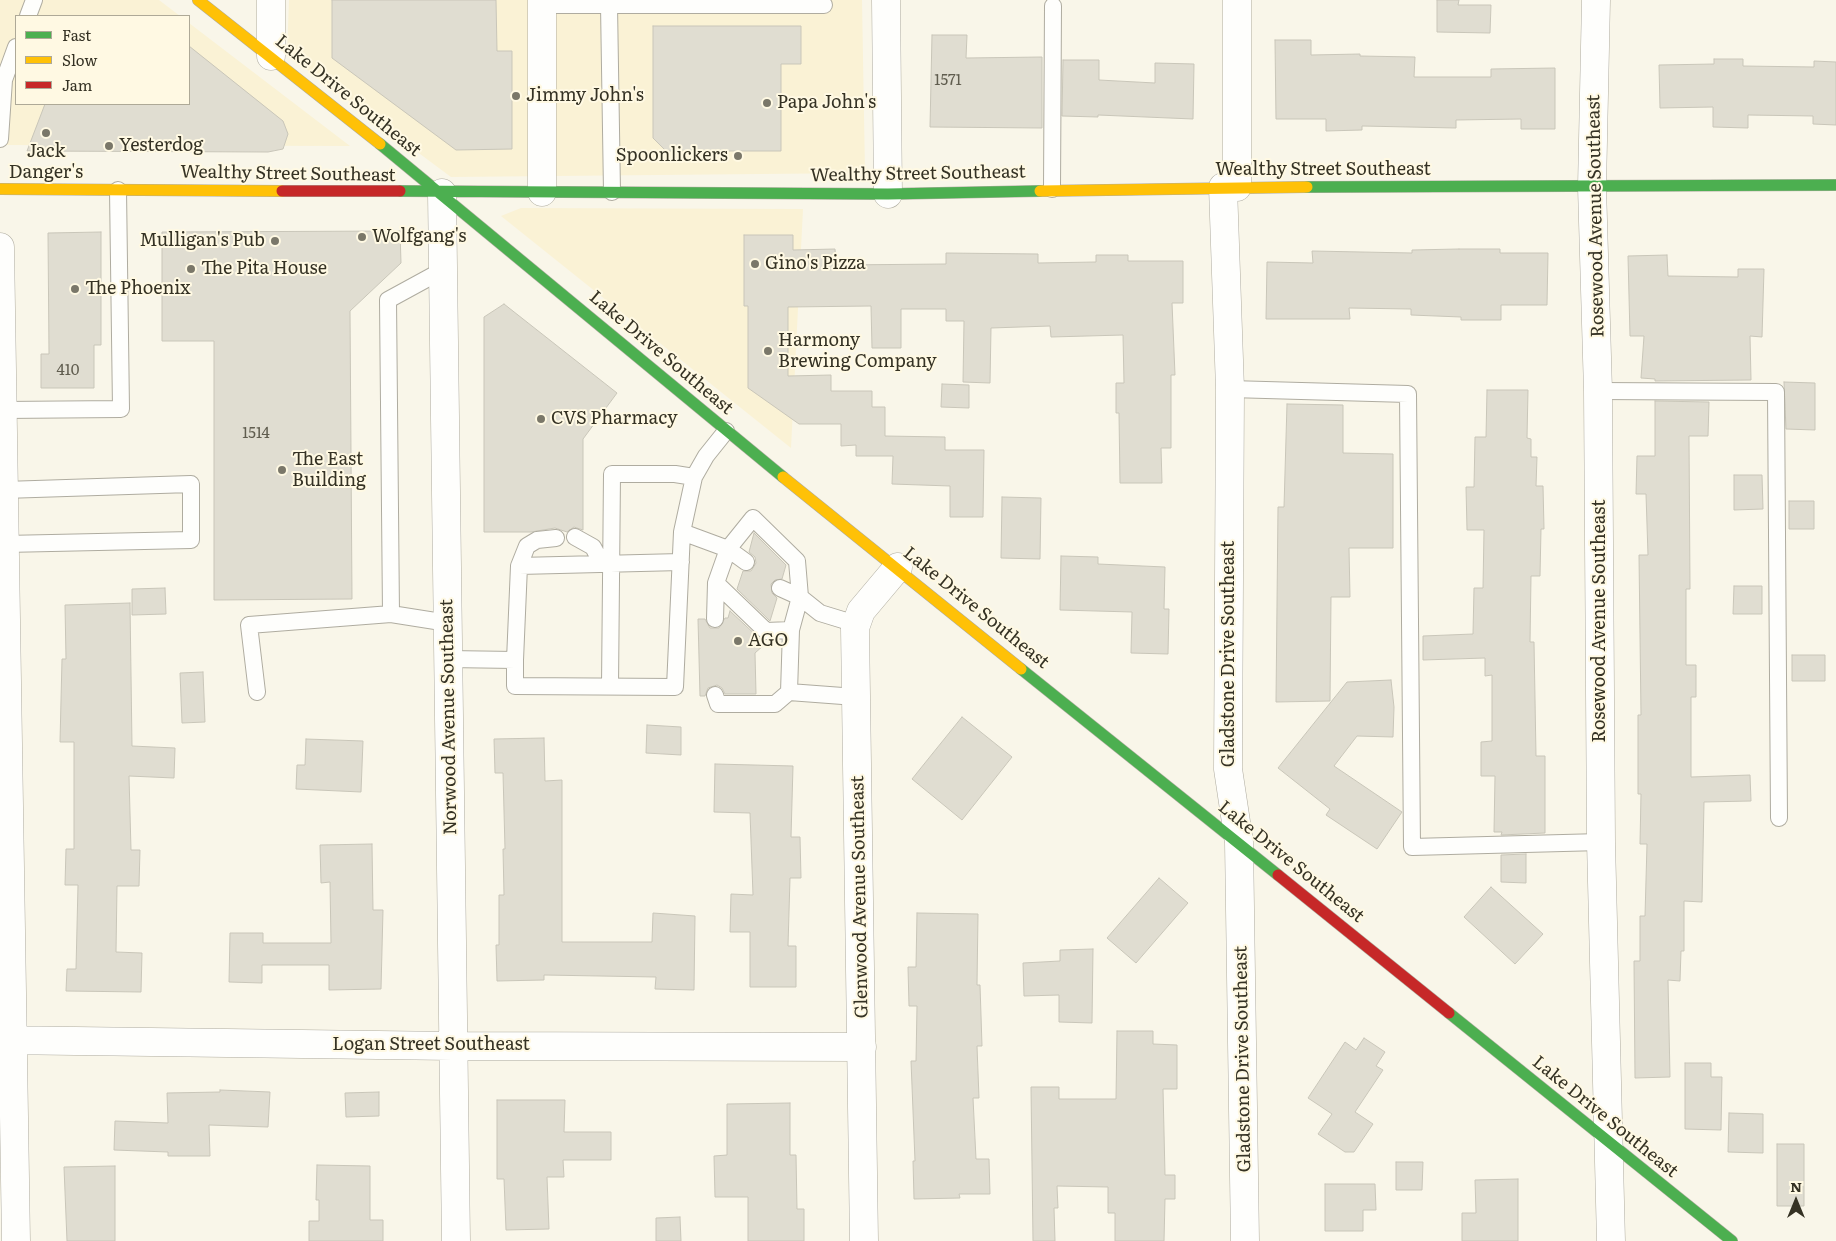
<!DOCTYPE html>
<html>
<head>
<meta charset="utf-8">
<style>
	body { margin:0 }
	#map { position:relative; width:1836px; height:1241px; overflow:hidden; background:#f9f6e9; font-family:Literata,serif }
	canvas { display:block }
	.legend { position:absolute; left:15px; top:15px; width:175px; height:90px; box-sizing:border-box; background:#fff9e3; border:1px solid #aea997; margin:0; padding:6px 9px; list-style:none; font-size:15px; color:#353224 }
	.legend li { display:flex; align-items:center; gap:10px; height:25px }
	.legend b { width:25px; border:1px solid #aea997 }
	.north { position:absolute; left:1771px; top:1176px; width:50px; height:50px; -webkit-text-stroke:4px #fff9e3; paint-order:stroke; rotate:0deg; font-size:14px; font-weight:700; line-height:20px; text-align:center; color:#353224 }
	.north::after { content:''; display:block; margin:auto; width:18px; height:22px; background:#353224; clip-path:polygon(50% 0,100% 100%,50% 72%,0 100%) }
</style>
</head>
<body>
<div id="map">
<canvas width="1836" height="1241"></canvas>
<ul class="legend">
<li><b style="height:6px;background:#4caf50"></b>Fast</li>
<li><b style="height:6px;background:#ffc107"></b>Slow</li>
<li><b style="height:6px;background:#c62828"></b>Jam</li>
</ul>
<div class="north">N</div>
</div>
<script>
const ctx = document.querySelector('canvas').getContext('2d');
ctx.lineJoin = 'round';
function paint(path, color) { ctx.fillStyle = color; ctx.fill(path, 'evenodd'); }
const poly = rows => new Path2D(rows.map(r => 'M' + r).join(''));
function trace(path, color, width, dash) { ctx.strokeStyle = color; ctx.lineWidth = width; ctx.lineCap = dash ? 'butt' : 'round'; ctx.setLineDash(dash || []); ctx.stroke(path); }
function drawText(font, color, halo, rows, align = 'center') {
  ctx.font = font + ' Literata,serif'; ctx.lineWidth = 4; ctx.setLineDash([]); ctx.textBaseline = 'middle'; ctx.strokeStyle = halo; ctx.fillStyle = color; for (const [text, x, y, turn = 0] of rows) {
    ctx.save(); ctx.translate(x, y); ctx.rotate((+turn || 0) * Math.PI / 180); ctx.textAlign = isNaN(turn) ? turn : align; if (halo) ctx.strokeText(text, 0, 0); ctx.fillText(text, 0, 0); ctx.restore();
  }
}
const built = poly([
	[0,0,159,0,180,16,16,16,16,104,189,104,189,23,350,146,0,145],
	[289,0,862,0,865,173,451,177,287,55],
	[521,208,803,209,791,448,501,216]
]);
const building = poly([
	[332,0,496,0,497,51,512,51,512,149,456,150,332,58,332,0],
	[1437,0,1459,0,1458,5,1491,5,1490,33,1437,32,1437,0],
	[653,26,801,26,801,64,781,64,781,151,666,151,653,138,653,26],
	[932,35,967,35,966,58,1042,57,1042,128,930,127,932,35],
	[1275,40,1311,40,1311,55,1360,54,1360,56,1415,57,1414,77,1491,77,1491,69,1555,68,1555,129,1521,129,1521,119,1456,120,1456,128,1362,126,1362,130,1326,131,1326,119,1276,119,1275,40],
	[189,46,283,121,288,134,283,149,268,152,27,151,45,104,189,104,189,46],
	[1714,59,1743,59,1743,66,1814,67,1814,61,1836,62,1836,125,1813,124,1813,116,1748,115,1748,128,1713,127,1713,107,1660,108,1659,65,1714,64,1714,59],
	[1063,60,1099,60,1099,80,1155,83,1155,63,1194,64,1193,119,1098,115,1098,117,1062,116,1063,60],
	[400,231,401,263,350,311,352,599,214,600,214,341,162,341,162,232,400,231],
	[101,232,101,345,94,345,94,388,41,388,41,354,49,354,48,233,101,232],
	[744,235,793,235,793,250,835,249,836,265,946,264,946,253,1038,254,1038,263,1096,262,1096,255,1128,255,1128,261,1183,261,1183,303,1172,303,1175,375,1171,375,1171,448,1161,448,1162,483,1120,483,1119,413,1116,413,1116,383,1124,383,1123,335,1051,337,1050,326,991,328,990,383,963,382,964,321,946,321,946,309,901,309,901,348,872,348,871,306,788,307,788,376,831,375,831,391,872,391,872,407,885,407,885,436,945,437,945,450,984,450,983,517,950,517,950,486,892,484,893,456,856,456,856,445,841,446,841,424,799,424,748,388,748,306,744,306,744,235],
	[1459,249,1500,249,1500,253,1548,253,1547,305,1501,305,1501,320,1461,320,1461,317,1411,315,1411,309,1349,308,1350,319,1266,319,1267,262,1313,263,1312,251,1412,253,1412,250,1459,249],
	[1667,255,1668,276,1738,277,1738,269,1764,269,1762,337,1750,336,1751,380,1655,381,1655,379,1641,378,1644,336,1630,336,1628,256,1667,255],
	[504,304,617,393,583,439,583,530,574,527,567,532,555,528,531,532,484,532,484,317,504,304],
	[1784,382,1815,383,1815,430,1786,429,1784,382],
	[942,384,969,385,969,408,941,407,942,384],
	[1487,390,1528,390,1527,438,1531,439,1531,457,1537,457,1536,486,1543,486,1544,529,1541,529,1540,576,1531,576,1530,642,1534,642,1536,756,1545,756,1545,833,1501,835,1502,832,1494,832,1495,776,1481,776,1481,742,1492,741,1492,675,1485,676,1485,658,1423,660,1423,636,1473,634,1474,588,1483,588,1484,530,1467,530,1466,487,1474,487,1475,437,1486,437,1487,390],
	[1655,401,1709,402,1708,436,1689,436,1690,589,1686,589,1686,665,1696,665,1696,697,1691,697,1691,777,1750,775,1751,801,1704,802,1702,902,1684,901,1684,951,1681,951,1680,981,1668,980,1670,1077,1635,1078,1634,961,1640,961,1640,916,1645,916,1647,844,1640,844,1641,794,1638,794,1638,715,1641,715,1639,555,1648,555,1646,494,1636,494,1637,456,1655,456,1655,401],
	[1287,404,1343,405,1343,453,1393,454,1393,548,1349,548,1350,597,1331,597,1330,701,1276,702,1278,507,1284,507,1287,404],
	[1734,475,1762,475,1763,509,1734,510,1734,475],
	[1002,497,1041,498,1040,559,1001,558,1002,497],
	[1789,501,1814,501,1814,529,1789,529,1789,501],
	[754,533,786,565,782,579,775,580,771,584,772,593,777,598,770,621,737,589,743,571,751,571,756,563,755,557,749,552,754,533],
	[1061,556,1098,557,1098,564,1165,567,1164,609,1169,609,1168,654,1131,653,1132,612,1060,610,1061,556],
	[1734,586,1762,586,1762,614,1733,614,1734,586],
	[165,588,166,614,132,615,132,589,165,588],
	[130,603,132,746,175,748,174,778,129,776,131,850,140,850,139,886,117,886,116,952,142,953,141,992,66,991,67,969,76,969,78,885,65,885,66,849,74,849,74,742,60,742,62,659,66,659,65,605,130,603],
	[730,611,759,638,765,641,764,645,755,653,756,694,725,694,722,688,717,685,708,688,705,696,700,696,698,619,705,619,710,628,719,628,725,618,728,618,730,611],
	[1792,655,1825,655,1825,681,1792,681,1792,655],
	[203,672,205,722,182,723,180,673,203,672],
	[1391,680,1394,707,1393,737,1357,736,1334,766,1402,812,1377,849,1326,815,1330,809,1278,768,1347,682,1391,680],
	[962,717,1012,757,962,820,912,779,962,717],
	[647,725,681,727,681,755,646,753,647,725],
	[544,738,545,781,562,780,562,942,652,942,653,913,695,916,694,990,655,989,656,977,544,975,544,980,497,981,496,945,499,945,499,895,504,895,503,849,505,849,503,773,495,773,494,739,544,738],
	[306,739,363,741,361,792,296,789,297,765,305,765,306,739],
	[715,764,793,766,791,837,800,837,801,878,790,878,788,946,796,946,796,987,750,987,750,932,730,932,731,894,753,895,750,813,714,812,715,764],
	[372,844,373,910,383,910,381,989,329,990,329,965,262,965,262,983,229,982,230,933,263,933,263,943,331,943,330,882,321,883,320,845,372,844],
	[1526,854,1526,883,1501,882,1501,855,1526,854],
	[1159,878,1188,903,1136,963,1107,938,1159,878],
	[1491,887,1543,934,1515,964,1464,917,1491,887],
	[917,913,978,914,977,985,980,985,982,1046,977,1046,979,1098,973,1098,976,1159,989,1159,990,1194,959,1194,960,1198,914,1199,913,1161,915,1161,911,1061,916,1061,917,1006,909,1006,908,967,916,967,917,913],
	[1093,949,1092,1023,1059,1022,1059,995,1024,996,1023,963,1060,961,1060,950,1093,949],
	[1117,1031,1153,1031,1153,1044,1177,1045,1177,1089,1163,1089,1165,1175,1175,1175,1175,1199,1165,1199,1164,1241,1115,1241,1115,1213,1108,1213,1108,1187,1057,1186,1058,1208,1054,1208,1055,1241,1033,1241,1031,1087,1059,1087,1059,1099,1116,1099,1117,1031],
	[1364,1038,1385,1052,1376,1066,1383,1070,1355,1112,1373,1124,1354,1152,1345,1152,1318,1134,1332,1114,1308,1098,1345,1042,1356,1050,1364,1038],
	[1685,1063,1711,1063,1711,1077,1722,1077,1721,1130,1685,1129,1685,1063],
	[220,1090,270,1092,268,1127,209,1125,210,1156,168,1156,168,1152,114,1150,115,1121,168,1123,167,1093,220,1092,220,1090],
	[379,1092,379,1116,346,1117,345,1093,379,1092],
	[497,1100,565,1100,564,1132,611,1132,611,1160,563,1160,564,1177,547,1177,549,1229,506,1230,504,1179,497,1179,497,1100],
	[790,1103,790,1155,796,1155,797,1209,804,1209,804,1241,748,1241,748,1197,715,1197,714,1156,727,1155,727,1104,790,1103],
	[1729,1113,1763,1114,1763,1153,1728,1152,1729,1113],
	[1777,1144,1804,1144,1804,1206,1777,1206,1777,1144],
	[1396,1162,1423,1162,1422,1190,1396,1190,1396,1162],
	[317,1165,370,1166,370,1220,383,1220,383,1241,309,1241,309,1221,319,1221,319,1200,316,1200,317,1165],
	[115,1166,115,1241,67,1241,64,1167,115,1166],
	[1518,1179,1518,1241,1462,1241,1462,1213,1476,1213,1475,1180,1518,1179],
	[1325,1184,1375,1184,1376,1210,1363,1210,1363,1231,1325,1231,1325,1184],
	[680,1217,681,1241,656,1241,656,1218,680,1217]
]);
const lane = poly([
	[542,5,824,5],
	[609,5,612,192],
	[28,16,34,0],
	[0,139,4,80,16,47],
	[1052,189,1053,6],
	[1230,389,1408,394,1412,847,1601,842],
	[1598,391,1776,392,1779,818],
	[3,410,121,409,118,190],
	[4,490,191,484,191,540,5,544],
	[682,532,728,549,753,518,797,561,800,597,820,613,856,624],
	[575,537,593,547,602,564],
	[746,562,728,549,716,583,766,631,791,630,800,597,780,588],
	[519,566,527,546,537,540,556,538],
	[391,614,388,300,443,270],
	[715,619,716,583],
	[448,659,515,660,515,686,675,687,682,532,694,477,706,456,726,431],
	[515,660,519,566,681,562],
	[610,686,612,474,675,474,694,477],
	[257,692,249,625,391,614,448,623],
	[789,692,856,697],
	[715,695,718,704,775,704,789,692,791,630]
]);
const street = poly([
	[542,0,542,192],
	[886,0,888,194],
	[1237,0,1237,187],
	[1596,0,1592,187,1598,391,1601,842,1611,1241],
	[271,56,271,0],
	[1223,187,1230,389,1228,769,1239,842,1245,1241],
	[442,193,456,1241],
	[0,247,16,1241],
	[0,1040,453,1046,862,1047],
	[864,1241,855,628,861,611,898,567]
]);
const fast = poly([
	[380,144,783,477],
	[1307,187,1836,185],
	[400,191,888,194,1040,191],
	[1021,669,1278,875],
	[1449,1013,1732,1241]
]);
const slow = poly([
	[198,0,380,144],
	[0,189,282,191],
	[1040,191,1307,187],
	[783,477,1021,669]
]);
const jam = poly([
	[282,191,400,191],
	[1278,875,1449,1013]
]);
const markers = [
	[516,96,5,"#7a7769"],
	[767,103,5,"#7a7769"],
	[46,133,5,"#7a7769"],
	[109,146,5,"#7a7769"],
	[738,156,5,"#7a7769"],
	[362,237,5,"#7a7769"],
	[275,241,5,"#7a7769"],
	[755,264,5,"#7a7769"],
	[191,269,5,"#7a7769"],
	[75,289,5,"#7a7769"],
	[768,351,5,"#7a7769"],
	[541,419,5,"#7a7769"],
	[282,470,5,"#7a7769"],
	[738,641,5,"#7a7769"]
];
const numberNames = [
	["1571",948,81],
	["410",68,371],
	["1514",256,434]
];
const streetNames = [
	["Lake Drive Southeast",348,96,39],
	["Wealthy Street Southeast",1323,170],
	["Wealthy Street Southeast",288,174,1],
	["Wealthy Street Southeast",918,174,-1],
	["Rosewood Avenue Southeast",1596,216,-91],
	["Lake Drive Southeast",661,353,40],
	["Lake Drive Southeast",976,608,39],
	["Rosewood Avenue Southeast",1600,621,-90],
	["Gladstone Drive Southeast",1229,654,-90],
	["Norwood Avenue Southeast",449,717,-91],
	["Lake Drive Southeast",1291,862,39],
	["Glenwood Avenue Southeast",860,897,-91],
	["Logan Street Southeast",431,1045],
	["Gladstone Drive Southeast",1243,1059,-91],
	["Lake Drive Southeast",1605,1117,39]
];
const poiNames = [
	["Jimmy John's",526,96],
	["Papa John's",777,103],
	["Yesterdog",119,146],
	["Jack",46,152,"center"],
	["Danger's",46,173,"center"],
	["Spoonlickers",728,156,"right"],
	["Wolfgang's",372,237],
	["Mulligan's Pub",265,241,"right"],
	["Gino's Pizza",765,264],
	["The Pita House",201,269],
	["The Phoenix",85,289],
	["Harmony",778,341],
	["Brewing Company",778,362],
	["CVS Pharmacy",551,419],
	["The East",292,460],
	["Building",292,481],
	["AGO",748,641]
];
paint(built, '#faf2d5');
paint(building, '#e0ddd1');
trace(building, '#c9c6b9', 1);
trace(lane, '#afaca0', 18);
trace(street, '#afaca0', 29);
trace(fast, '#afaca0', 12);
trace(slow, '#afaca0', 12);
trace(jam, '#afaca0', 12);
trace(lane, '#fefefc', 16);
trace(street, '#fefefc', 28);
trace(fast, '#4caf50', 11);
trace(slow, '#ffc107', 11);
trace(jam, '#c62828', 11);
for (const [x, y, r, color] of markers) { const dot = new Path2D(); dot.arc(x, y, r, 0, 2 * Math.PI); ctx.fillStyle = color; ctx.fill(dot); trace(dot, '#fff9e3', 2); }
drawText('15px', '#605d4f', null, numberNames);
drawText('18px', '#353224', '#fff9e3', streetNames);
drawText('18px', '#353224', '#fff9e3', poiNames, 'left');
</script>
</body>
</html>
